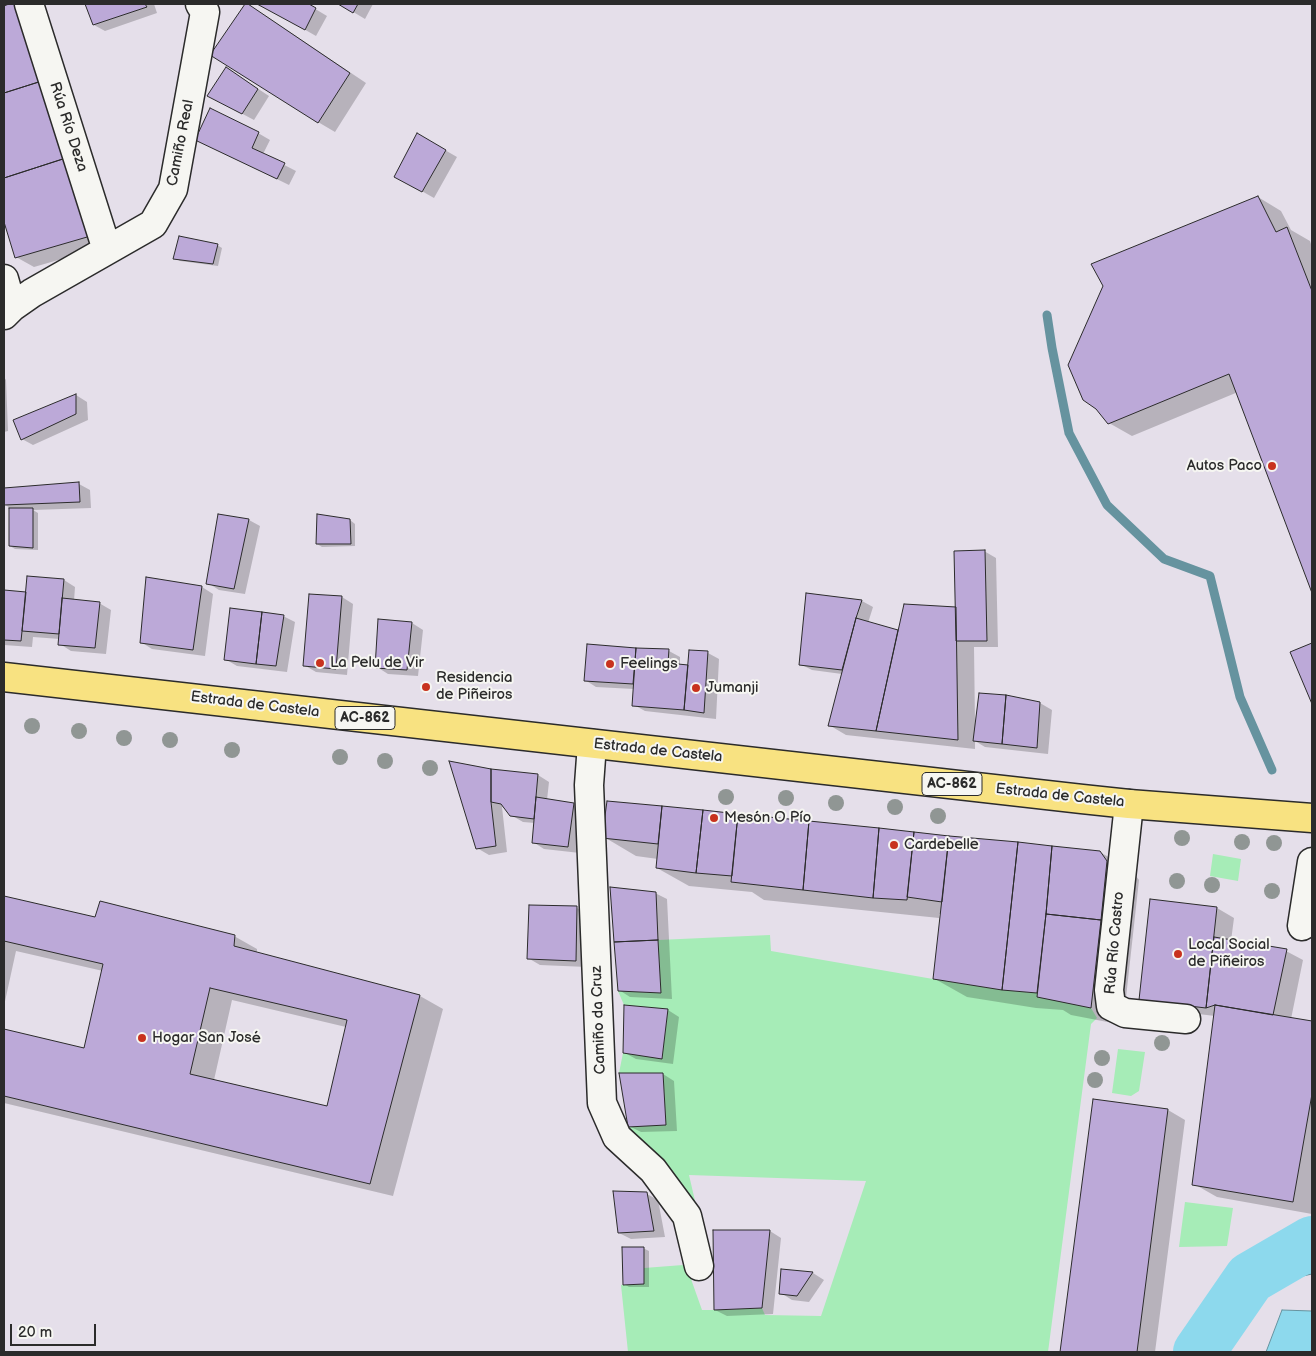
<!DOCTYPE html>
<html>
<head>
<meta charset="utf-8">
<style>
	body { margin:0 }
	#map { position:relative; width:1316px; height:1356px; overflow:hidden; background:#e5dfea; font-family:"Balsamiq Sans",sans-serif }
	canvas { display:block }
	.frame { position:absolute; inset:0; border:5px solid #2b2b2b; pointer-events:none }
	.scale { position:absolute; left:10px; top:1324px; width:86px; height:22px; box-sizing:border-box; border:2px solid #2b2b2b; border-top:0; padding-left:6px; font-size:15px; line-height:18px; white-space:nowrap; color:#2b2b2b; -webkit-text-stroke:4px #f6f6f2; paint-order:stroke }
</style>
</head>
<body>
<div id="map">
<canvas width="1316" height="1356"></canvas>
<div class="frame"></div>
<div class="scale">20 m</div>
</div>
<script>
const ctx = document.querySelector('canvas').getContext('2d');
ctx.lineJoin = 'round';
function paint(path, color) { ctx.fillStyle = color; ctx.fill(path, 'evenodd'); }
const poly = rows => new Path2D(rows.map(r => 'M' + r).join(''));
function trace(path, color, width, dash) { ctx.strokeStyle = color; ctx.lineWidth = width; ctx.lineCap = dash ? 'butt' : 'round'; ctx.setLineDash(dash || []); ctx.stroke(path); }
function drawText(font, color, halo, rows, align = 'center') {
  ctx.font = font + ' "Balsamiq Sans",sans-serif'; ctx.lineWidth = 4; ctx.setLineDash([]); ctx.textBaseline = 'middle'; ctx.strokeStyle = halo; ctx.fillStyle = color; for (const [text, x, y, turn = 0] of rows) {
    ctx.save(); ctx.translate(x, y); ctx.rotate((+turn || 0) * Math.PI / 180); ctx.textAlign = isNaN(turn) ? turn : align; if (halo) ctx.strokeText(text, 0, 0); ctx.fillText(text, 0, 0); ctx.restore();
  }
}
const green = poly([
	[1213,854,1241,859,1238,881,1210,876],
	[770,935,771,951,933,979,1002,990,1037,993,1091,1008,1097,1018,1091,1024,1048,1352,628,1352,621,1285,644,1284,644,1268,683,1265,691,1279,702,1310,714,1310,762,1308,765,1315,821,1316,866,1181,689,1175,699,1218,620,1124,628,1126,666,1125,663,1073,619,1073,623,1053,662,1058,668,1010,624,1005,618,991,661,993,658,940],
	[1118,1049,1145,1052,1139,1091,1131,1096,1112,1093],
	[1185,1202,1233,1208,1227,1246,1179,1247]
]);
const water = poly([
	[1312,1234,1312,1274,1276,1282,1266,1261,1312,1234],
	[1282,1310,1312,1311,1312,1352,1266,1352,1282,1310]
]);
const shadow = poly([
	[4,4,35,4,110,245,34,267,16,257,4,219],
	[87,4,154,4,157,13,105,31,94,25],
	[246,4,263,14,366,83,335,132,318,122],
	[260,4,307,4,327,16,316,36],
	[340,4,373,4,365,19],
	[237,75,269,96,254,120,220,102],
	[258,133,270,140,263,154,296,171,289,185,197,140],
	[417,134,457,157,434,198,395,176],
	[1258,197,1281,211,1291,230,1310,241,1312,247,1312,590,1238,392,1132,436,1109,423],
	[217,245,222,248,218,266,180,261,175,258],
	[4,377,6,380,8,431,4,432],
	[76,395,87,402,88,420,33,445,22,439],
	[79,484,90,490,91,508,33,510,38,513,38,550,15,549,10,546,10,508,4,504,5,489],
	[219,515,249,520,260,526,245,594,219,590,208,583],
	[350,520,355,524,355,546,322,547,317,544],
	[984,551,996,558,998,647,974,647,975,723,976,723,1006,697,1040,703,1052,710,1048,754,985,747,975,741,975,749,846,735,829,725,842,674,812,670,800,664,862,601,873,607,868,623,899,631,957,608],
	[64,580,75,587,74,601,99,603,111,610,106,654,71,651,60,644,60,639,33,637,32,647,4,645,4,591,27,593],
	[202,587,213,594,205,656,152,649,141,642],
	[310,595,342,597,353,604,347,675,316,672,304,665],
	[283,616,295,622,287,672,237,666,225,659],
	[379,620,412,623,423,630,418,676,388,674,377,667],
	[1312,644,1312,701,1292,653],
	[636,650,669,651,680,657,680,665,689,666,708,653,719,659,716,719,645,711,634,705,634,689,596,687,585,680],
	[491,770,538,775,549,782,547,800,574,804,585,811,580,853,544,849,533,842,535,823,523,822,511,815,506,808,502,807,507,852,489,855,477,848],
	[608,802,1100,852,1132,871,1139,880,1123,1025,1071,1015,1063,1010,1036,1008,967,997,935,979,942,915,939,914,939,918,764,900,752,892,689,886,657,868,658,859,636,856,604,837],
	[655,893,667,899,672,999,630,997,619,990],
	[4,898,95,919,234,936,257,949,257,953,420,996,443,1009,393,1196,4,1103,4,1031,85,1049,103,971,16,951,4,1006],
	[232,1000,346,1027,328,1107,214,1080],
	[530,906,577,908,588,914,587,967,540,965,528,958],
	[1217,908,1234,918,1231,941,1286,951,1303,960,1291,1019,1312,1023,1312,1214,1217,1197,1194,1184,1215,1016,1157,1009,1140,999],
	[668,1010,679,1017,673,1064,636,1059,625,1053],
	[663,1074,674,1081,677,1131,641,1132,629,1126],
	[1094,1100,1168,1110,1185,1120,1155,1352,1061,1352],
	[647,1194,658,1200,665,1237,631,1239,619,1233],
	[770,1231,781,1238,773,1314,727,1316,715,1310],
	[643,1248,649,1251,649,1287,629,1287,624,1284],
	[782,1270,813,1273,824,1280,809,1302,792,1300,781,1293]
]);
const stream = poly([
	[1047,315,1052,348,1069,433,1107,505,1164,559,1210,576,1240,697,1272,770]
]);
const river = poly([
	[1199,1352,1250,1278,1312,1242]
]);
const building = poly([
	[9,4,22,4,45,80,4,93,4,6,9,4],
	[85,4,145,4,147,7,93,25,85,4],
	[245,4,248,4,350,73,318,123,210,55,245,4],
	[257,4,309,4,316,8,305,30,257,4],
	[338,4,358,4,353,13,338,4],
	[226,67,258,89,242,114,207,96,226,67],
	[45,80,69,157,4,178,4,93,45,80],
	[210,108,259,132,252,148,285,163,277,179,195,140,210,108],
	[417,133,446,150,422,192,394,177,417,133],
	[69,157,94,235,15,258,4,222,4,178,69,157],
	[1258,196,1276,232,1287,227,1312,291,1312,593,1229,374,1108,424,1096,409,1083,400,1068,365,1103,286,1091,264,1258,196],
	[179,236,218,244,213,264,173,259,179,236],
	[76,394,76,414,21,440,13,420,76,394],
	[79,482,80,502,4,505,4,488,79,482],
	[9,508,33,508,33,548,9,546,9,508],
	[218,514,249,519,234,589,206,584,218,514],
	[317,514,350,519,351,544,316,544,317,514],
	[985,550,987,641,956,641,954,551,985,550],
	[27,576,64,579,59,634,22,631,27,576],
	[146,577,202,586,193,650,140,643,146,577],
	[4,590,26,592,21,641,4,640,4,590],
	[806,593,862,600,856,618,842,670,799,665,806,593],
	[309,594,342,596,336,669,303,666,309,594],
	[62,598,100,602,95,648,58,645,62,598],
	[904,604,956,607,958,740,876,731,904,604],
	[230,608,262,612,256,664,224,660,230,608],
	[262,612,284,615,276,666,256,664,262,612],
	[856,618,898,630,876,731,828,726,856,618],
	[378,619,412,622,407,670,375,668,378,619],
	[1312,643,1312,704,1290,652,1312,643],
	[587,644,636,648,633,684,584,681,587,644],
	[636,648,669,649,668,663,688,665,684,710,632,706,636,648],
	[689,650,708,651,704,713,684,710,689,650],
	[979,693,1006,695,1002,744,973,741,979,693],
	[1006,695,1040,702,1037,748,1002,744,1006,695],
	[449,761,491,769,491,802,496,846,476,849,449,761],
	[491,769,538,774,534,819,510,816,501,804,491,802,491,769],
	[536,797,574,803,568,847,532,843,536,797],
	[607,801,662,806,658,844,602,838,607,801],
	[662,806,703,810,696,873,656,868,662,806],
	[703,810,738,814,732,876,696,873,703,810],
	[738,814,809,821,803,890,731,882,738,814],
	[809,821,879,828,873,898,803,890,809,821],
	[879,828,914,832,907,900,873,898,879,828],
	[914,832,949,836,942,902,907,897,914,832],
	[949,836,1018,842,1002,990,933,979,949,836],
	[1018,842,1052,846,1046,914,1037,993,1002,990,1018,842],
	[1052,846,1100,851,1107,861,1101,920,1046,914,1052,846],
	[610,887,656,892,658,940,614,942,610,887],
	[4,896,95,917,100,901,235,935,234,946,420,995,370,1184,4,1096,4,1029,84,1048,103,964,4,941,4,896],
	[210,988,347,1020,327,1106,190,1074,210,988],
	[1150,899,1217,907,1206,1008,1139,1000,1150,899],
	[529,905,577,906,576,961,527,959,529,905],
	[1046,914,1101,920,1091,1008,1037,997,1046,914],
	[1214,937,1287,949,1273,1015,1215,1005,1206,1008,1214,937],
	[658,940,661,993,618,991,614,942,658,940],
	[624,1005,668,1009,662,1059,623,1053,624,1005],
	[1215,1005,1312,1021,1312,1094,1293,1202,1192,1185,1215,1005],
	[619,1073,663,1073,666,1125,628,1127,619,1073],
	[1093,1099,1168,1109,1137,1352,1060,1352,1093,1099],
	[613,1191,647,1192,654,1231,618,1233,613,1191],
	[713,1230,770,1230,762,1308,714,1310,713,1230],
	[622,1247,644,1247,644,1284,623,1285,622,1247],
	[781,1269,813,1272,797,1296,779,1294,781,1269]
]);
const minor = poly([
	[29,4,107,250],
	[4,279,12,307],
	[4,315,12,307,32,293,153,224,173,189,205,12,200,4],
	[592,744,589,785,602,1103,617,1137,653,1170,687,1216,699,1266],
	[1129,804,1109,990,1111,1006,1125,1013,1186,1019],
	[1302,926,1312,862]
]);
const major = poly([
	[4,677,1082,799,1129,804,1312,818]
]);
const trees = [
	[32,726],
	[79,731],
	[124,738],
	[170,740],
	[232,750],
	[340,757],
	[385,761],
	[430,768],
	[726,797],
	[786,798],
	[836,803],
	[895,807],
	[938,816],
	[1182,838],
	[1242,842],
	[1274,843],
	[1177,881],
	[1212,885],
	[1272,891],
	[1162,1043],
	[1102,1058],
	[1095,1080]
];
const markers = [
	[1272,466,5,"#c8321e"],
	[320,663,5,"#c8321e"],
	[610,664,5,"#c8321e"],
	[426,687,5,"#c8321e"],
	[696,688,5,"#c8321e"],
	[714,818,5,"#c8321e"],
	[894,845,5,"#c8321e"],
	[1178,954,5,"#c8321e"],
	[142,1038,5,"#c8321e"]
];
const shields = [
	[365,718,60],
	[952,784,60]
];
const shieldNames = [
	["AC-862",365,718],
	["AC-862",952,784]
];
const streetNames = [
	["Rúa Río Deza",68,127,72],
	["Camiño Real",181,143,-79],
	["Estrada de Castela",255,705,7],
	["Estrada de Castela",658,751,6],
	["Estrada de Castela",1060,796,6],
	["Rúa Río Castro",1115,943,-85],
	["Camiño da Cruz",599,1020,-92]
];
const poiNames = [
	["Autos Paco",1262,466,"right"],
	["La Pelu de Vir",330,663],
	["Feelings",620,664],
	["Residencia",436,678],
	["de Piñeiros",436,695],
	["Jumanji",706,688],
	["Mesón O Pío",724,818],
	["Cardebelle",904,845],
	["Local Social",1188,945],
	["de Piñeiros",1188,962],
	["Hogar San José",152,1038]
];
paint(green, '#a6ecb7');
paint(water, '#8dd9ed');
trace(water, '#66939f', 1);
paint(shadow, '#0003');
trace(stream, '#66939f', 9);
trace(river, '#8dd9ed', 52);
paint(building, '#bca9d8');
trace(building, '#2b2b2b', 1);
trace(minor, '#2b2b2b', 31);
trace(major, '#2b2b2b', 31);
trace(minor, '#f6f6f2', 28);
trace(major, '#f8e281', 28);
ctx.fillStyle = '#909694';
for (const [x, y] of trees) { ctx.beginPath(); ctx.arc(x, y, 8, 0, 2 * Math.PI); ctx.fill(); }
for (const [x, y, r, color] of markers) { const dot = new Path2D(); dot.arc(x, y, r, 0, 2 * Math.PI); ctx.fillStyle = color; ctx.fill(dot); trace(dot, '#f6f6f2', 2); }
for (const [x, y, w] of shields) { const box = new Path2D(); box.roundRect(x - w / 2, y - 11.5, w, 23, 4); ctx.fillStyle = '#f6f6f2'; ctx.fill(box); trace(box, '#2b2b2b', 1); }
drawText('bold 14px', '#2b2b2b', null, shieldNames);
drawText('15px', '#2b2b2b', '#f6f6f2', streetNames);
drawText('15px', '#2b2b2b', '#f6f6f2', poiNames, 'left');
</script>
</body>
</html>
